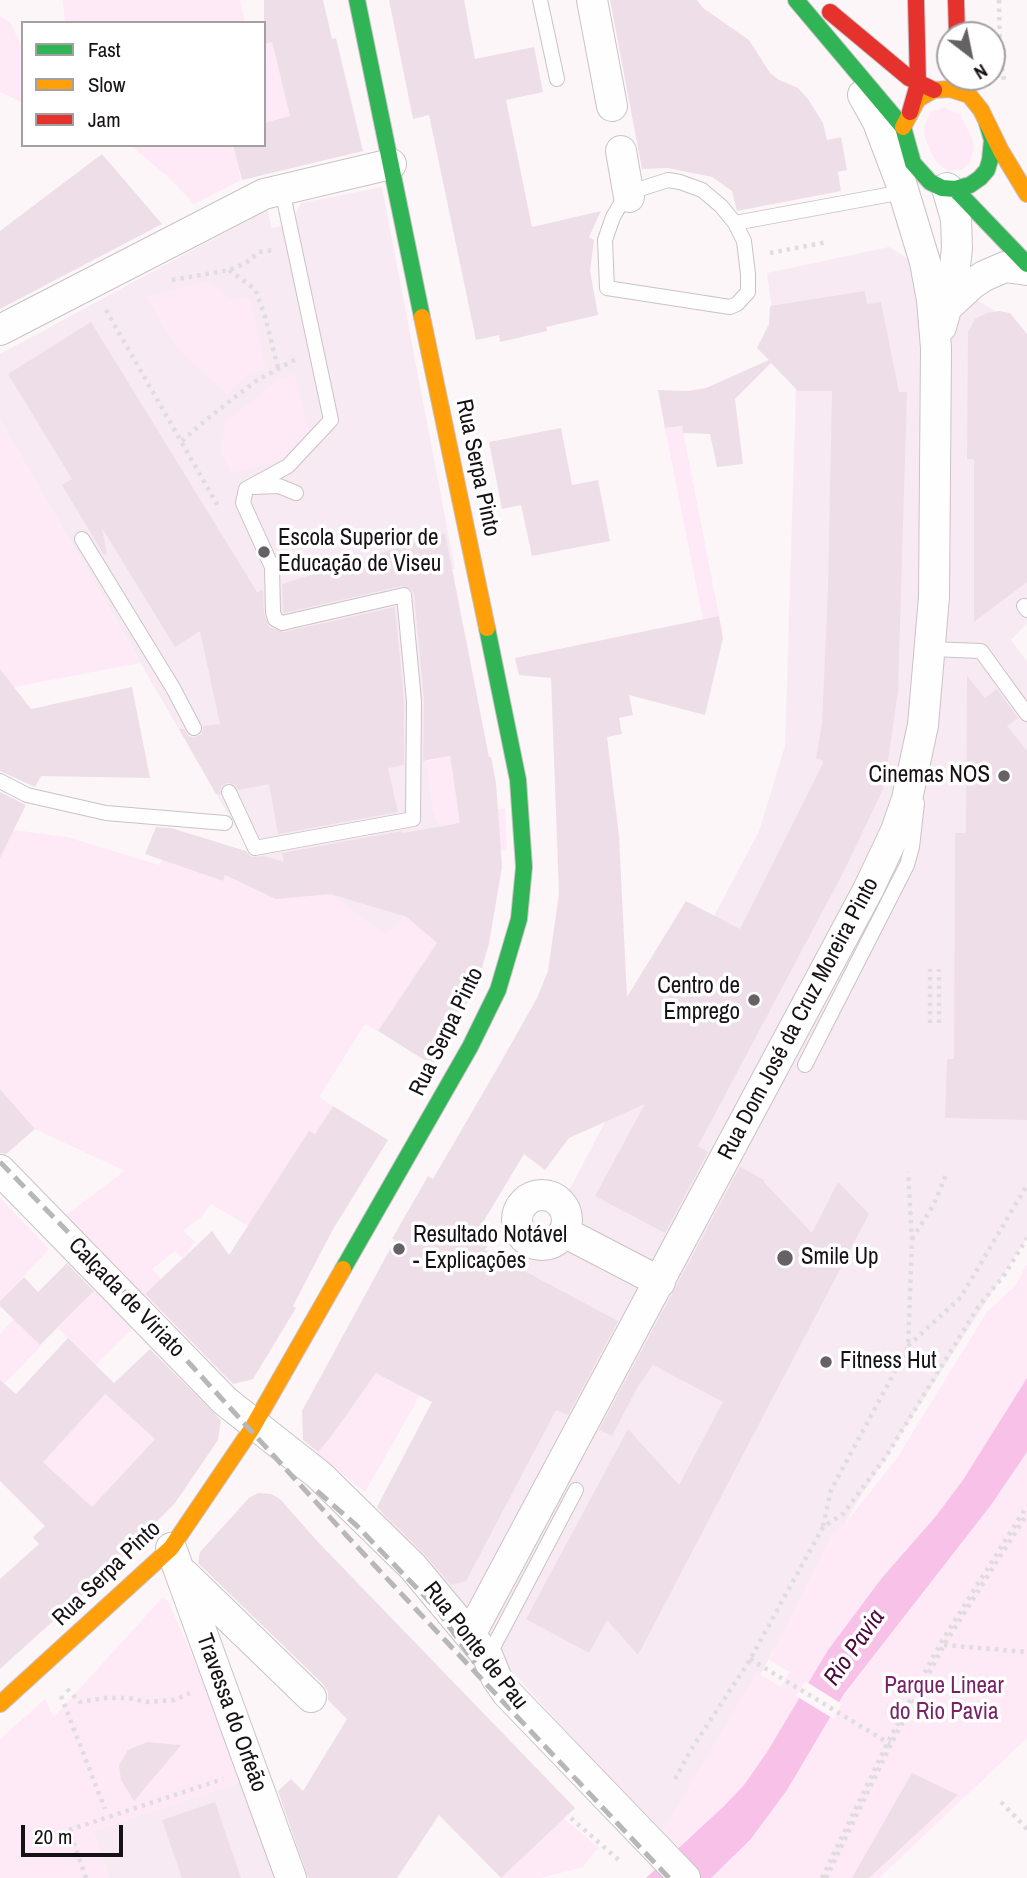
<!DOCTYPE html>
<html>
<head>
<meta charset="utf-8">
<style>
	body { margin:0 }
	#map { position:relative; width:1027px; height:1878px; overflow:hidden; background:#fcf6f9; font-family:"Archivo Narrow",sans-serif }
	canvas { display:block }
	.legend { position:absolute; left:21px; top:21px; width:245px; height:126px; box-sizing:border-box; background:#fff; border:2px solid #a2a0a1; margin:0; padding:9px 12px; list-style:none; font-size:21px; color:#161115 }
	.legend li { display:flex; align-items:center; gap:14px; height:35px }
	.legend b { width:35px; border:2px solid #a2a0a1 }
	.north { position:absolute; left:936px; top:21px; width:70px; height:70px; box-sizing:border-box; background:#fff; border:2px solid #a2a0a1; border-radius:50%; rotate:148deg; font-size:19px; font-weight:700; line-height:28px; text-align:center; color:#161115 }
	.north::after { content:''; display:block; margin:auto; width:24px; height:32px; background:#666165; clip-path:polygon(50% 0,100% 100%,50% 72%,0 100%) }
	.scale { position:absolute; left:21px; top:1825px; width:102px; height:32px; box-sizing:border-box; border:4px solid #161115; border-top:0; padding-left:9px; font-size:21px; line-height:24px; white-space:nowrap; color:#161115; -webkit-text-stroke:5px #fff; paint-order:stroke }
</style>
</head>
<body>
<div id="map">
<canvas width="1027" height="1878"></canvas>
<ul class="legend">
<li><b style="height:9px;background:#30b455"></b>Fast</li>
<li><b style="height:9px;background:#ff9f0a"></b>Slow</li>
<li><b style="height:9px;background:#e5322d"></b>Jam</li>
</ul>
<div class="north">N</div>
<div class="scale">20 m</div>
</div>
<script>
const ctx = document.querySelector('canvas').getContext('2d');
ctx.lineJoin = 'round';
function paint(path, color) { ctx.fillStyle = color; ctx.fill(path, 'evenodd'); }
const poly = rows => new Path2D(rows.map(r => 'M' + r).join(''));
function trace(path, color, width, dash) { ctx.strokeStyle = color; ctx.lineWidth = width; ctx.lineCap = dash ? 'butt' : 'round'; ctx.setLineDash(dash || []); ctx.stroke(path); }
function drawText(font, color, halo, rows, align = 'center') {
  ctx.font = font + ' "Archivo Narrow",sans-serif'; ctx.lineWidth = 7; ctx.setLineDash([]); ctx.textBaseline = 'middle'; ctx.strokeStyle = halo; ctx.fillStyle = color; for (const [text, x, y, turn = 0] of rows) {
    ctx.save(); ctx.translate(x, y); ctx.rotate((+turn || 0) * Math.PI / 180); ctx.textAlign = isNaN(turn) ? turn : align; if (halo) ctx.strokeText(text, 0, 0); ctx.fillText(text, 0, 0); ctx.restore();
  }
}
const built = poly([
	[382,187,455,569,418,573,427,761,433,810,450,850,403,919,386,935,330,894,266,897,255,861,0,420,0,354,267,210,272,228,296,223,296,213,301,203],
	[889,247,1013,322,1027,341,1027,623,1011,640,1027,661,1027,1238,856,1504,722,1742,673,1842,616,1787,377,1521,575,1179,759,831,785,746,796,388,776,340,767,273],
	[247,1780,279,1878,109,1878,93,1831]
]);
const green = poly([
	[63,0,240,0,245,23,65,23],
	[0,15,11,24,23,49,23,103,0,92],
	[272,42,290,116,264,123,264,44],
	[944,107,960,115,972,138,974,148,969,164,963,169,948,171,942,167,934,158,925,138,924,127,930,113],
	[130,145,233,145,241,180,194,204,168,177],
	[205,281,231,298,250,299,266,368,250,374,227,394,177,349,146,297],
	[295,374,309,431,288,459,231,473,220,450,225,423,276,380],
	[0,420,140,663,14,687,0,670],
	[682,426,719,616,703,619,665,428],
	[450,756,459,815,505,808,507,850,454,849,417,925,442,948,420,969,378,1031,365,1024,319,1097,333,1106,315,1134,248,1226,211,1204,201,1217,183,1231,195,1242,183,1258,175,1251,152,1269,161,1279,143,1296,66,1215,125,1171,35,1129,0,1089,0,825,14,830,67,837,159,865,162,860,223,881,225,875,265,894,266,897,311,885,330,894,386,935,402,919,396,893,450,850,433,810,427,761],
	[0,1198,49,1249,0,1301],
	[1027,1264,1027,1378,991,1438,963,1480,936,1516,881,1579,828,1650,767,1752,744,1785,724,1806,677,1848,661,1833,757,1672,781,1687,790,1672,769,1660,834,1530,843,1526,897,1458,987,1312,1015,1286],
	[98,1287,135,1326,95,1366,58,1328],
	[14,1319,41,1346,4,1384,0,1380,0,1334],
	[377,1372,420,1395,365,1492,336,1469,329,1472,312,1458,331,1437],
	[105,1394,155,1439,92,1507,12,1434],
	[1027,1452,1027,1738,879,1878,711,1878,750,1840,787,1790,844,1695,991,1505],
	[162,1598,168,1601,247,1780,93,1831,109,1878,0,1878,0,1739,45,1699,54,1717],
	[563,1818,599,1848,594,1852,583,1867,540,1878,501,1878]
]);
const water = poly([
	[1027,1378,1027,1452,991,1505,844,1694,787,1790,750,1840,711,1878,646,1878,724,1806,744,1785,767,1752,828,1650,881,1579,936,1516,963,1480]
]);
const pier = poly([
	[805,1681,842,1704,834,1719,796,1696]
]);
const building = poly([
	[264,0,323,0,332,39,336,38,363,151,242,180,233,145,264,145,264,123,290,116,272,42,264,44],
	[389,0,464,0,475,59,534,47,543,92,506,100,532,227,601,211,589,237,594,240,590,271,598,315,546,327,547,331,500,342,499,335,476,340,429,115,413,119],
	[610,0,697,0,703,8,749,40,770,73,779,80,798,88,808,99,823,123,827,140,841,137,847,170,838,172,841,191,737,211,732,191,712,177,668,168,642,169],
	[102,154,162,224,0,309,0,231],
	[865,291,867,304,881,302,899,392,907,392,898,692,884,787,845,869,698,1146,708,1152,665,1233,595,1196,645,1104,569,1138,545,1170,524,1154,482,1224,487,1226,483,1232,492,1238,485,1250,618,1321,568,1415,556,1410,466,1581,451,1585,425,1555,377,1507,432,1402,376,1373,331,1437,318,1452,303,1440,302,1411,395,1240,392,1239,428,1176,433,1179,501,1062,537,998,548,971,559,894,551,678,519,675,515,658,719,616,723,638,705,715,629,695,633,715,619,718,622,734,607,737,619,836,627,997,686,901,740,929,824,761,816,758,822,723,828,589,832,391,798,391,771,363,735,399,743,464,717,467,710,434,683,433,682,426,665,428,658,390,687,391,706,388,769,360,757,348,769,324,770,306],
	[999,311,1010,313,1027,334,1027,582,974,622,974,459,967,459,968,332,975,319,987,313],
	[91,322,257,592,263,590,264,614,269,627,284,632,395,607,404,701,404,765,388,768,398,812,278,834,269,784,239,790,234,784,226,783,221,787,220,794,216,794,179,729,184,729,188,736,194,738,202,734,203,726,220,724,200,631,175,647,102,528,107,554,104,555,62,485,72,479,8,374],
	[561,428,572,485,598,480,610,541,532,556,521,505,502,509,489,442],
	[445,533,489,757,491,757,496,783,502,867,489,943,478,982,434,1066,378,1031,437,943,407,917,330,894,276,899,225,875,223,881,145,854,156,827,171,828,246,851,252,857,264,856,284,862,282,853,402,831,403,833,460,823,450,756,423,761,424,700,414,594,411,589,402,586,284,613,283,611,282,584],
	[0,669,31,709,132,687,150,778,41,776,35,787,0,771],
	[967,676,985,698,997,689,1018,718,1007,726,1027,751,1027,1120,945,1118,947,1059,954,1059,955,833,966,833],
	[0,792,26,805,0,858],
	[0,1089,35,1129,6,1154,0,1153],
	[333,1106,388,1140,332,1231,293,1306,296,1308,253,1379,233,1384,145,1294,212,1231,229,1255,309,1131,315,1134],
	[740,1167,764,1180,764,1182,812,1233,838,1182,869,1214,638,1655,607,1620,589,1653,526,1619,628,1429,679,1485,723,1402,653,1365,638,1386,612,1436,599,1430],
	[67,1263,94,1291,40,1345,0,1306,0,1301,24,1277,38,1292],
	[68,1338,114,1383,150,1349,221,1420,218,1440,175,1503,113,1567,0,1669,0,1579,39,1544,33,1537,45,1526,0,1481,0,1380,16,1394],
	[105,1394,155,1439,92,1507,43,1462],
	[258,1493,271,1494,280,1499,318,1542,575,1808,501,1878,439,1815,397,1878,308,1878,278,1791,291,1779,303,1791,347,1719,328,1700,328,1692,323,1684,198,1563,200,1552,249,1498],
	[147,1742,181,1745,134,1801,121,1780,119,1765,128,1750],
	[912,1773,958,1795,869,1878,852,1878],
	[215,1802,241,1878,182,1878,162,1820]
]);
const path = poly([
	[999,0,1000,55,1004,80],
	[770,253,827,242],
	[229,270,255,289,265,316,278,368],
	[172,280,229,270,246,263,259,252,273,250],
	[106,310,218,506],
	[182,441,207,419,256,381,296,359],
	[930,1023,930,969],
	[939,1023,939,969],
	[912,1239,934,1204,947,1172],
	[908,1346,961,1297,1027,1185],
	[823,1526,831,1490,908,1347,912,1240,908,1172],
	[944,1645,1027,1652],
	[750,1659,890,1744],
	[67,1689,80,1702,104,1698,129,1698,147,1702,174,1700,190,1693],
	[61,1696,105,1809],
	[675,1779,692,1748,748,1663,823,1527,843,1514,885,1458,978,1307,1005,1274,1027,1238],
	[1001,1802,1027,1829],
	[571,1818,622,1863],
	[86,1878,69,1830,223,1779],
	[822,1878,888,1742,940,1644,1027,1506],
	[826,1878,891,1744,944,1645,1027,1514]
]);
const lane = poly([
	[540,0,557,79],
	[668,180,680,182,702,190,721,206,735,223,744,241,748,274,748,292,737,304,730,307,607,288,605,240,613,217,620,205,640,189,668,180],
	[735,223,903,192],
	[254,487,279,486,296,493],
	[82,539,173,688,194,728],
	[1024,606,1027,610],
	[930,649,981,651,1027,714],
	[0,781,27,795,106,813,225,823],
	[229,792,255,848,413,819,414,701,404,595,282,623,275,619,273,612,272,567,243,503,246,489,288,466,331,420,282,190],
	[805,1065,907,865,912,847,917,803],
	[488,1657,576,1490]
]);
const street = poly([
	[592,0,612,106],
	[621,151,629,197],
	[946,308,972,284,984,276,1005,267,1027,270],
	[941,327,953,284,957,248,956,219,947,188],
	[0,330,264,194,391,164],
	[0,1170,225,1401,319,1475,413,1567,488,1657,496,1677,507,1693,685,1878],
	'517 1220a25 25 0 1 1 50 0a25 25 0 1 1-50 0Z',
	[564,1232,660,1282],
	[171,1548,291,1878],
	[184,1574,311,1697],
	[470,1635,868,890,896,831,907,799,923,725,934,597,936,348,932,300,925,262,901,183,878,122,863,95]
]);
const fast = poly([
	[357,0,422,317],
	[796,0,903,127,913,163,930,182,942,188,955,189,970,185,980,178,987,170,990,160,992,140,987,123],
	[955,189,1027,264],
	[343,1269,470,1047,498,990,519,919,524,867,518,780,487,628]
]);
const slow = poly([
	[903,127,918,99,934,90,950,89,969,95,981,110,1001,151,1027,194],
	[422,317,487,628],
	[0,1704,171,1548,251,1430,343,1269]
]);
const jam = poly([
	[956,0,957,35],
	[830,12,909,78,934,90],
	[910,112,918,84,916,0]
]);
const rail = poly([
	[0,1162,98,1263,346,1535,669,1878],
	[317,1491,356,1525,436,1608,475,1663]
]);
const markers = [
	[264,552,7,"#666165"],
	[1004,776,7,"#666165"],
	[754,1000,7,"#666165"],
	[399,1249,7,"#666165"],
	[785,1258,9,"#666165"],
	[826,1362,7,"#666165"]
];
const streetNames = [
	["Rua Serpa Pinto",477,468,78],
	["Rua Dom José da Cruz Moreira Pinto",799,1019,-62],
	["Rua Serpa Pinto",447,1032,-64],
	["Calçada de Viriato",126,1298,46],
	["Rua Serpa Pinto",107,1574,-44],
	["Rua Ponte de Pau",475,1646,52],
	["Travessa do Orfeão",231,1713,70]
];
const poiNames = [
	["Escola Superior de",278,539],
	["Educação de Viseu",278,565],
	["Cinemas NOS",990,776,"right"],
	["Centro de",740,987,"right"],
	["Emprego",740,1013,"right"],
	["Resultado Notável",413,1236],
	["- Explicações",413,1262],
	["Smile Up",801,1258],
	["Fitness Hut",840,1362]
];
const parkNames = [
	["Parque Linear",944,1687],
	["do Rio Pavia",944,1713]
];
const waterNames = [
	["Rio Pavia",855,1648,-55]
];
paint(built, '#f8eaf2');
paint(green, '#fee9f6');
paint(water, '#f8c1e8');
paint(pier, '#fcf6f9');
paint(building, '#eedee8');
trace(lane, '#c9c3c6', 16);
trace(street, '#c9c3c6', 32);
trace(fast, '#c9c3c6', 18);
trace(slow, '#c9c3c6', 18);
trace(jam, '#c9c3c6', 18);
trace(path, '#dfdddf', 4.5, [3.5, 5]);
trace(lane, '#fffefe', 14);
trace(street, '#fffefe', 30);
trace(fast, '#30b455', 16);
trace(slow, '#ff9f0a', 16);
trace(jam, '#e5322d', 16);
trace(rail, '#b8b7b8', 5, [14, 7]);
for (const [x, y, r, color] of markers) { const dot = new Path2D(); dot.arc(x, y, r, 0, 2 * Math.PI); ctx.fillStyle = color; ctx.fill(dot); trace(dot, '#fff', 2.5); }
drawText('23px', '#161115', '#fff', streetNames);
drawText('23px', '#161115', '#fff', poiNames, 'left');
drawText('23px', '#792366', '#fff', parkNames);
drawText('italic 24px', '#4b083d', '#fff', waterNames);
</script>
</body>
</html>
